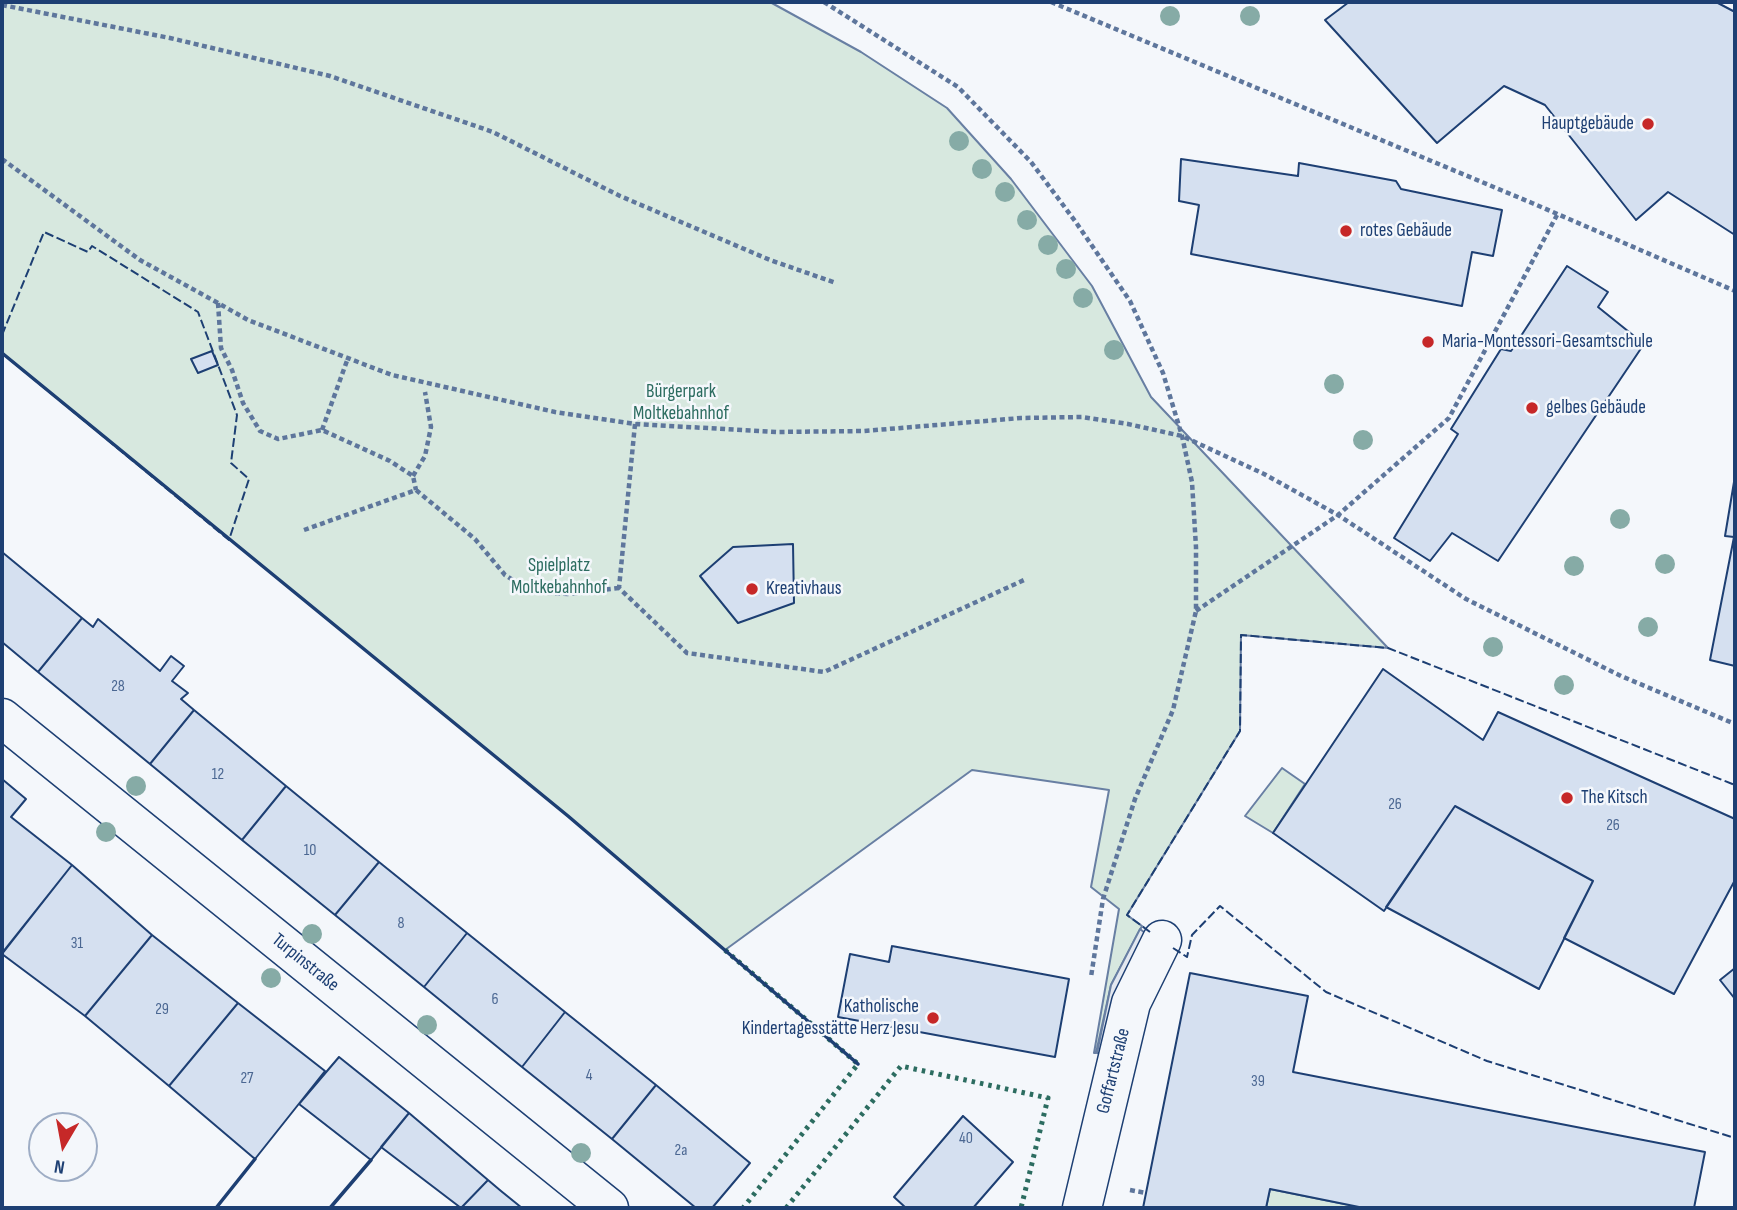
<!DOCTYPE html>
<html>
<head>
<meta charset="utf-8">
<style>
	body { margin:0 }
	#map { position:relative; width:1737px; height:1210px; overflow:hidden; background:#f4f7fb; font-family:"Sofia Sans Condensed",sans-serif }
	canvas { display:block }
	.frame { position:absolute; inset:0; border:4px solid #1d3f73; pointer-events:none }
	.north { position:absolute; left:28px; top:1112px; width:70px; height:70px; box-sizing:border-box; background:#f4f7fb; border:2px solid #9eadc5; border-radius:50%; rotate:190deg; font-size:19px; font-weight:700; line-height:28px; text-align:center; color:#1d3f73 }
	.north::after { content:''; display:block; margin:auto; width:24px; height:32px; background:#c62828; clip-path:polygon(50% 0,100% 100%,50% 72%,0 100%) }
</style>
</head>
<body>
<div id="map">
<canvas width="1737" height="1210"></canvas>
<div class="frame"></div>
<div class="north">N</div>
</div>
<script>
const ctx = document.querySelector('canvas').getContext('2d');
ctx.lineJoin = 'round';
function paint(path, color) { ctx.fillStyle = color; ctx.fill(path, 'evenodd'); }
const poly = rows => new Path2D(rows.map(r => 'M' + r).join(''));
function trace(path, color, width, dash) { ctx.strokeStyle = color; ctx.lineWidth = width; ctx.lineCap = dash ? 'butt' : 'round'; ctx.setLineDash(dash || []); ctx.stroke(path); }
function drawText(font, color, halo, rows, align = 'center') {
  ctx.font = font + ' "Sofia Sans Condensed",sans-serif'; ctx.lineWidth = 5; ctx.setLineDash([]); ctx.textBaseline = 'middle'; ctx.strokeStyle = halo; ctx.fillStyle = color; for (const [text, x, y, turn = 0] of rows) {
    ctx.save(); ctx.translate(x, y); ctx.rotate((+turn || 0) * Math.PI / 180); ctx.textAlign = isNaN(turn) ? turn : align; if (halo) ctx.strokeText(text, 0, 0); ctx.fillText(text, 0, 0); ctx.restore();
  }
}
const green = poly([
	[2,2,770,2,861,52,947,108,1011,179,1092,286,1151,397,1388,648,1241,635,1240,731,1127,915,1142,926,1111,985,1096,1053,1094,1053,1119,909,1091,887,1109,790,972,770,725,950,568,816,2,353,2,2],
	[1282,768,1305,784,1273,833,1245,816,1282,768],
	[1270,1189,1364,1208,1266,1208,1270,1189]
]);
const parking = poly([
	[1140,929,1154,940,1114,1056,1097,1053,1111,985,1140,929]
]);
const building = poly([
	[1349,2,1716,2,1735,12,1735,235,1668,192,1636,220,1545,105,1504,86,1437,143,1325,20,1349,2],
	[1181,159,1298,176,1299,163,1396,181,1401,189,1502,210,1493,256,1472,252,1462,306,1191,254,1199,205,1179,201,1181,159],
	[1567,266,1608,292,1598,307,1644,344,1498,561,1452,533,1430,561,1394,538,1458,434,1451,429,1501,349,1511,351,1567,266],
	[212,351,218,365,198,373,191,359,212,351],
	[1735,476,1735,666,1710,660,1734,537,1725,536,1735,476],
	[793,544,794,603,738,623,700,576,733,547,793,544],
	[2,552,82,618,38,672,2,642,2,552],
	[82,618,93,627,98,619,160,671,171,656,184,666,172,681,188,693,181,699,194,710,150,764,38,672,82,618],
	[1383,669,1483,740,1498,712,1735,819,1735,880,1674,994,1564,938,1593,881,1455,806,1384,911,1273,833,1383,669],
	[194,710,286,786,242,840,150,764,194,710],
	[2,779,26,799,11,817,72,865,2,953,2,779],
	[286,786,379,862,335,915,242,840,286,786],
	[1455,806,1593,881,1539,989,1386,907,1455,806],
	[379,862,467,933,424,987,335,915,379,862],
	[72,865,152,935,85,1016,2,954,72,865],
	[467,933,565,1012,522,1067,424,987,467,933],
	[152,935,238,1003,169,1086,85,1016,152,935],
	[892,946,1069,979,1055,1057,838,1017,850,954,889,962,892,946],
	[1735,968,1735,999,1720,980,1735,968],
	[1190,973,1308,996,1293,1072,1705,1152,1694,1208,1364,1208,1270,1189,1266,1208,1143,1208,1190,973],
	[238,1003,325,1071,255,1159,169,1086,238,1003],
	[565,1012,656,1085,612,1139,522,1067,565,1012],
	[339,1057,409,1113,371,1160,299,1104,339,1057],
	[656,1085,750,1163,712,1208,696,1208,612,1139,656,1085],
	[409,1113,488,1180,461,1208,381,1147,409,1113],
	[963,1116,1013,1162,973,1208,906,1208,894,1197,963,1116],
	[488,1180,501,1191,522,1208,461,1208,488,1180]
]);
const path = poly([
	[824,2,958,87,1031,162,1075,221,1130,301,1163,373,1182,436,1192,482,1196,547,1196,611,1173,710,1135,799,1103,899,1091,977],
	[1051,2,1532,203,1735,291],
	[2,5,170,38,330,76,493,132,620,196,770,260,836,283],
	[2,159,140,260,218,303,248,320,392,375,555,412,635,424,777,432,864,431,1021,418,1082,417,1128,424,1182,436,1264,474,1338,515,1466,599,1621,676,1735,724],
	[218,303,221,348,232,370,243,403,260,431,278,439,322,430,390,461,413,476,416,490],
	[635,424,619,588,687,653,824,672,1024,580],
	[322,430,348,358],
	[413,476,425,456,431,427,425,392],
	[304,530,416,490,475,539,505,575,532,592,569,594,619,588],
	[1196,611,1338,515,1449,418,1557,215],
	[1130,1190,1146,1193]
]);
const minor = poly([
	[2,718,609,1208],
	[1082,1208,1131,1003,1162,940]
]);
const hedge = poly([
	[725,950,858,1064,743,1208],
	[786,1208,901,1066,1048,1098,1021,1208]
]);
const fence = poly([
	[2,335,44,232,88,252,92,246,198,312,237,415,231,463,249,479,229,540,2,353],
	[1150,932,1127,915,1240,731,1241,635,1388,648,1735,785],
	[1173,948,1187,957,1192,935,1220,906,1326,992,1487,1061,1735,1138]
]);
const wall = poly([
	[2,353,568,816,858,1064],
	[216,1208,255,1159],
	[330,1208,371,1160]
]);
const trees = [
	[1170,16],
	[1250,16],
	[959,141],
	[982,169],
	[1005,192],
	[1027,220],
	[1048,245],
	[1066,269],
	[1083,298],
	[1114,350],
	[1334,384],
	[1363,440],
	[1620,519],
	[1665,564],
	[1574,566],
	[1648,627],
	[1493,647],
	[1564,685],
	[136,786],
	[106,832],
	[312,934],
	[271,978],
	[427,1025],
	[581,1153]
];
const markers = [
	[1648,124,7,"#c62828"],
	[1346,231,7,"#c62828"],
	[1428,342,7,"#c62828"],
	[1532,408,7,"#c62828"],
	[752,589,7,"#c62828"],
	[1567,798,7,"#c62828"],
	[933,1018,7,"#c62828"]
];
const numberNames = [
	["28",118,687],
	["12",218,775],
	["26",1395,805],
	["26",1613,826],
	["10",310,851],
	["8",401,924],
	["31",77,944],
	["6",495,1000],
	["29",162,1010],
	["4",589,1076],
	["27",247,1079],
	["39",1258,1082],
	["40",966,1139],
	["2a",681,1151]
];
const poiNames = [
	["Hauptgebäude",1634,124,"right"],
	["rotes Gebäude",1360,231],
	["Maria-Montessori-Gesamtschule",1442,342],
	["gelbes Gebäude",1546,408],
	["Kreativhaus",766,589],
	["The Kitsch",1581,798],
	["Katholische",919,1007,"right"],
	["Kindertagesstätte Herz Jesu",919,1029,"right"]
];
const parkNames = [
	["Bürgerpark",681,392],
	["Moltkebahnhof",681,414],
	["Spielplatz",559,566],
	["Moltkebahnhof",559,588]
];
const streetNames = [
	["Turpinstraße",305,963,39],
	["Goffartstraße",1114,1071,-76]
];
paint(green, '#d7e8df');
trace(green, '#687fa3', 2);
paint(parking, '#e3e8f0');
trace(parking, '#687fa3', 2);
paint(building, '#d5e0f0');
trace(building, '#1d3f73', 2);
trace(minor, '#1d3f73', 41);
trace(path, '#5e769c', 4.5, [5, 3.5]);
trace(minor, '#f4f7fb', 38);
trace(hedge, '#2c6c60', 5, [3.5, 5]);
trace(fence, '#1d3f73', 2, [9, 3.5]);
trace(wall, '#1d3f73', 3.5);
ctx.fillStyle = '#86aba6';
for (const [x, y] of trees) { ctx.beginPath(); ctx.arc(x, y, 10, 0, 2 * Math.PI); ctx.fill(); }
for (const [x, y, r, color] of markers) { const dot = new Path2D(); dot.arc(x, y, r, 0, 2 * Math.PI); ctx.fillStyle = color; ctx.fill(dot); trace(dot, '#f4f7fb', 2.5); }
drawText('16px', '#4b6792', null, numberNames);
drawText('19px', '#1d3f73', '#f4f7fb', poiNames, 'left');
drawText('19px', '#2c6c60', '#f4f7fb', parkNames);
drawText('19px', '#1d3f73', '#f4f7fb', streetNames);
</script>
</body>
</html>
